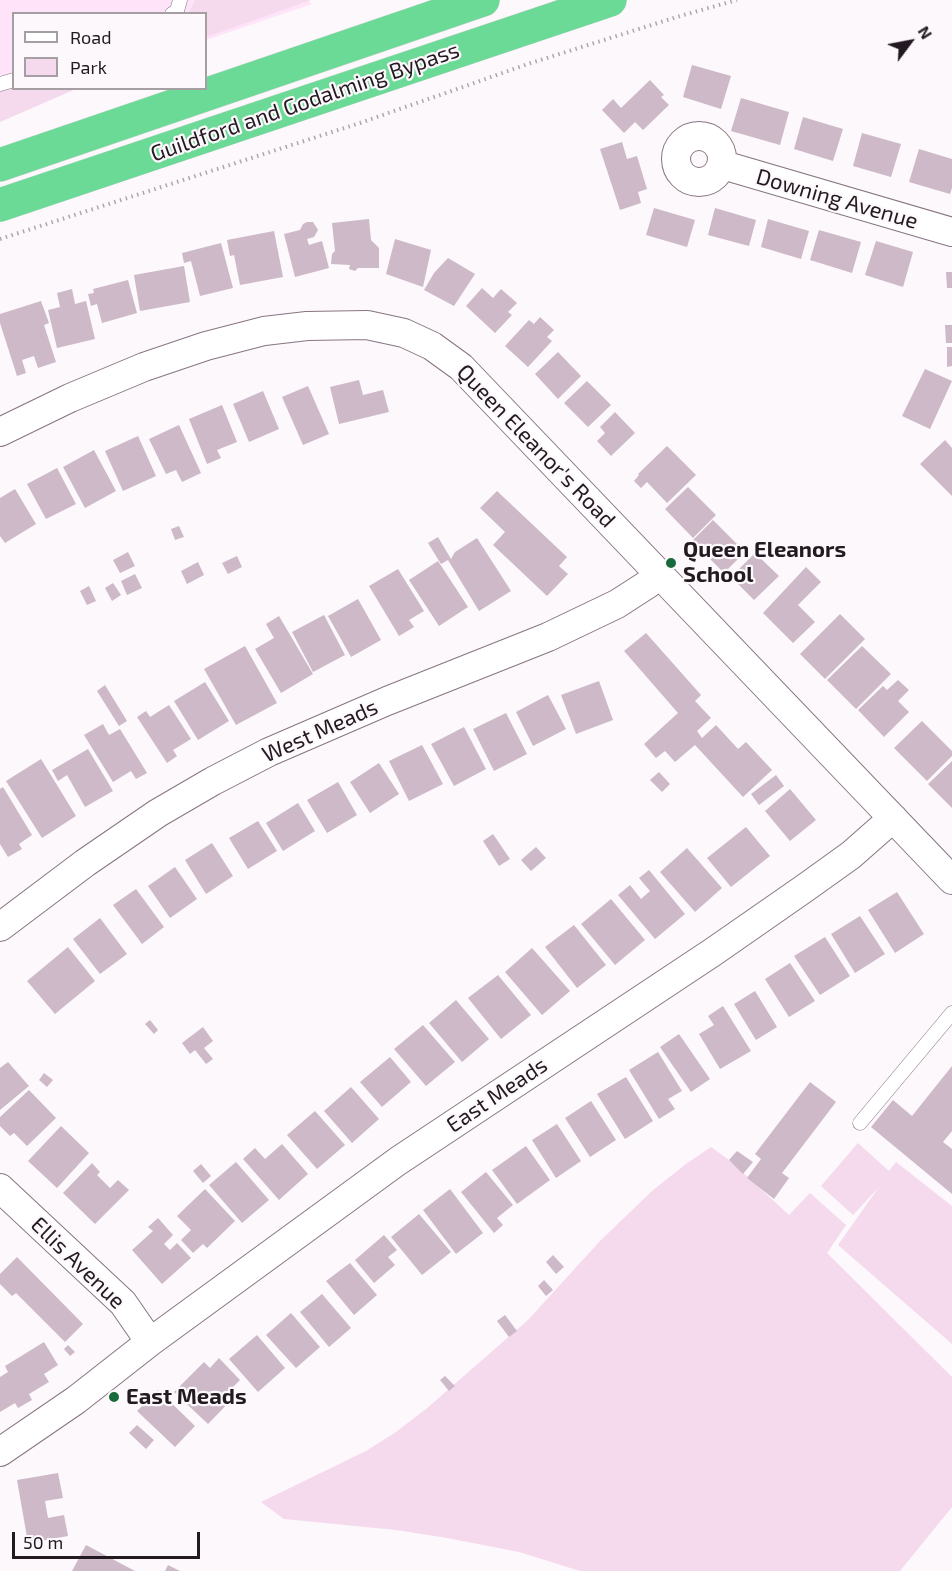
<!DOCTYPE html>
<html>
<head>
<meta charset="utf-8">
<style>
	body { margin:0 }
	#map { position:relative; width:952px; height:1571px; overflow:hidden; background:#fcf8fb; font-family:"Exo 2",sans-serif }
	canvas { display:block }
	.legend { position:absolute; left:12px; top:12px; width:195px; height:78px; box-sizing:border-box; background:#fcf8fb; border:2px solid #a59fa3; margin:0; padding:8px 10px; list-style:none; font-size:18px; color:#221a20 }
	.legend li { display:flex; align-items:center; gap:12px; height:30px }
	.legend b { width:30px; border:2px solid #a59fa3 }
	.north { position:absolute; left:880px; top:12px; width:60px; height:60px; -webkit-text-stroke:4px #fcf8fb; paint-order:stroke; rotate:58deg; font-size:16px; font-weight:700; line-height:24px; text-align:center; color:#221a20 }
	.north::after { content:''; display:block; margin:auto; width:21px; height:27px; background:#221a20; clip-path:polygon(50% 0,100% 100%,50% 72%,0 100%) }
	.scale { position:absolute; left:12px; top:1532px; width:188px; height:27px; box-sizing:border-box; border:3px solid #221a20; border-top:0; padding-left:8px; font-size:18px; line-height:21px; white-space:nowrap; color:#221a20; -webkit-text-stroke:4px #fcf8fb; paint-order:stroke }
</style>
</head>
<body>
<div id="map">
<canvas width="952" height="1571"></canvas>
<ul class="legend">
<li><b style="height:8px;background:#fff"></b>Road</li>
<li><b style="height:16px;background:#f5d9ed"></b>Park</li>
</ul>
<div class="north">N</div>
<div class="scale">50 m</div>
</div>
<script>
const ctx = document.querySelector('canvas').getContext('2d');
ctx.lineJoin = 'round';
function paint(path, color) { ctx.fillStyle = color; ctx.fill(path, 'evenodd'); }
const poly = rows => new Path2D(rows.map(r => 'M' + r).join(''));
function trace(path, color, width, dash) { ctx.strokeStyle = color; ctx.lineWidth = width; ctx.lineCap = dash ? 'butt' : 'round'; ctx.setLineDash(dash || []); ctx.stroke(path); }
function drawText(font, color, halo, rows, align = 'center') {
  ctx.font = font + ' "Exo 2",sans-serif'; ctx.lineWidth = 4.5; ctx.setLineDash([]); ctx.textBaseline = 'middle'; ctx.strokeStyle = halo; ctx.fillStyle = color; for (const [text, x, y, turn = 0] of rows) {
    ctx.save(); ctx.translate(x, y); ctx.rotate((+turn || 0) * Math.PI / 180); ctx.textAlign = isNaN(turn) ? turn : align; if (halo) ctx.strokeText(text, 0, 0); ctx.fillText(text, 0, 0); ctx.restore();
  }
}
const built = poly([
	[0,0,308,0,312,4,206,40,206,14,14,14,14,88,0,110]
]);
const green = poly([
	[195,0,311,0,206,37,206,14,189,13],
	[13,84,14,88,76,89,0,122,0,89],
	[858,1143,889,1171,896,1162,952,1206,952,1344,838,1245,879,1187,853,1215,821,1186],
	[711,1147,729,1160,789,1215,810,1193,846,1225,827,1253,952,1377,952,1507,900,1571,580,1571,519,1552,447,1538,396,1530,284,1519,261,1502,366,1451,396,1432,426,1409,528,1320,600,1241,652,1191,686,1164]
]);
const building = poly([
	[692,65,731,76,721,109,683,97],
	[650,80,664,95,661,97,669,105,643,130,635,122,624,133,602,110,613,99,621,108],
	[741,98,789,112,780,145,731,131],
	[803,117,843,129,833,161,794,149],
	[862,133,901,144,891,177,853,166],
	[622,142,627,159,637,156,647,189,638,192,641,203,620,210,600,149],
	[919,149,952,159,952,188,950,194,909,182],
	[654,208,695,220,687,247,646,235],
	[715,208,756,220,749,246,708,235],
	[369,219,371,240,379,248,379,268,358,268,355,271,349,269,350,265,331,264,332,254,335,251,332,223],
	[768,219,809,231,801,259,761,247],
	[307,222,313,222,318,230,314,237,307,239,309,245,322,241,329,268,295,277,284,234,300,230,303,224],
	[819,230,861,242,852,273,810,260],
	[274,231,283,277,240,285,234,255,230,256,227,240],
	[395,239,431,250,423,287,386,274],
	[876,241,913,252,903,287,865,275],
	[221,243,233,288,200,296,191,261,184,263,182,253],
	[448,258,475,274,454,306,424,290,434,273],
	[184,266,190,302,140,311,134,275],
	[946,272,952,272,952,288,947,288],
	[128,280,137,313,102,323,97,304,91,306,88,294,94,293,93,289],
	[482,288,493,298,501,289,517,303,508,312,512,315,495,333,466,306],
	[72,289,75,304,86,301,95,339,57,348,48,310,60,307,57,293],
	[41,301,49,323,44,325,56,362,38,368,34,356,22,360,26,373,17,376,0,323,0,314],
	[540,317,554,330,547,337,552,341,528,367,505,346,529,320,534,324],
	[945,325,952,325,952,343,946,343],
	[947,347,952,347,952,366,947,367],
	[558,352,581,376,558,399,535,374],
	[925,369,952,381,930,429,902,416],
	[359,380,363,395,383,390,389,412,339,424,330,387],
	[587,381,611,405,588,427,564,403],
	[308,386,329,434,303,445,282,397],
	[263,391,279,429,249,442,233,404],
	[222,405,237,442,217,450,221,458,207,464,189,419],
	[615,412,635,433,611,456,597,441,605,433,600,427],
	[179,425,201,473,182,482,176,470,166,474,149,439],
	[138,436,156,476,123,491,105,451],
	[945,440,952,448,952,496,920,464],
	[667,446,696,475,667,503,647,482,641,488,634,481,639,475,638,474],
	[94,450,116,491,85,508,63,467],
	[57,468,76,504,46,519,27,484],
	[688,487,716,515,693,538,665,509],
	[15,489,36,524,5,543,0,536,0,498],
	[497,491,567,557,559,566,568,574,547,596,493,545,505,532,480,508],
	[713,520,745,552,724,573,692,541],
	[179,526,184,537,175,540,171,529],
	[438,537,451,559,455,552,477,538,511,591,479,611,448,560,441,564,428,543],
	[128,552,135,566,120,573,113,560],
	[755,553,779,576,754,600,731,577],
	[237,556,242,567,228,574,222,563],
	[438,561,468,607,439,626,409,580],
	[198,562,204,575,187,584,181,571],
	[806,567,821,582,798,605,815,622,793,643,763,613],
	[398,569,424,611,409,620,414,627,399,636,369,586],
	[135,574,142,588,127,595,121,581],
	[113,583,121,595,112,601,105,588],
	[89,586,96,601,87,605,80,591],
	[358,599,381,640,351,657,328,616],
	[840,614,865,639,825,679,800,654],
	[324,615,345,655,313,672,292,632],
	[279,616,313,674,281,693,255,649,274,638,266,624],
	[646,633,701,695,695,701,711,718,697,731,702,738,716,725,738,749,746,742,772,770,743,797,695,745,675,762,665,751,656,758,644,744,678,713,624,651],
	[245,646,277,703,236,725,204,669],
	[862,646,891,674,856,709,827,680],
	[898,680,909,690,898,701,909,712,884,737,858,710,883,686,887,690],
	[599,681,613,720,576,734,561,695],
	[205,682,229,721,198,740,174,701],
	[105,685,127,721,119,726,97,691],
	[548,695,566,729,533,746,516,712],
	[169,705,191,739,173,750,177,756,167,763,137,717,146,711,150,717],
	[506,713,527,754,494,771,473,729],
	[922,721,952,751,952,756,927,781,894,748],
	[103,724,109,735,120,729,147,773,136,779,131,771,113,782,84,735],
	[464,727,486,769,454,786,431,744],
	[422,745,443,784,409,801,389,761],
	[88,749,113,791,85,807,67,775,58,781,52,770],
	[41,759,76,816,42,838,6,781],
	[952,761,952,808,928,784],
	[379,763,399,794,370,813,350,782],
	[659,772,670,784,662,792,650,780],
	[776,775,784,786,759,805,751,794],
	[338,782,357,815,327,833,307,800],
	[3,787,32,835,19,844,22,849,8,857,0,844,0,789],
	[790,789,816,820,790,841,765,811],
	[298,803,315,831,283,851,266,823],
	[258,821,277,851,248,869,229,838],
	[746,827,770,856,731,887,707,858],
	[493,834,510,859,499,866,483,841],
	[212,843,233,876,206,894,185,860],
	[536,847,546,858,531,871,521,860],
	[687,848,722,888,695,912,660,872],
	[175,867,197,899,170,918,148,886],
	[649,870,685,914,655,939,618,895,630,885,641,899,650,891,639,878],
	[136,889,164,927,142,944,113,905],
	[897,892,924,934,895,953,868,910],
	[611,899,645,940,615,965,581,924],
	[860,916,885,954,855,973,831,934],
	[100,918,127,954,100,974,73,939],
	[574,925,606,965,577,988,545,947],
	[825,937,850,976,820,995,794,956],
	[68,947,95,981,55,1014,27,981],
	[532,948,570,991,542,1015,505,972],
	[790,963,815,1001,789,1017,765,979],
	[498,975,531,1015,501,1039,468,998],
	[755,991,777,1027,756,1040,734,1004],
	[456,1000,489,1039,462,1062,429,1023],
	[723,1006,751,1051,720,1069,699,1034,714,1025,708,1016],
	[150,1020,158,1030,154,1034,145,1024],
	[423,1025,455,1062,426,1086,394,1049],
	[203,1027,213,1041,204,1048,213,1059,206,1064,195,1050,190,1054,182,1043],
	[679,1034,710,1079,691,1092,660,1047],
	[658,1052,682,1091,668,1099,675,1109,659,1119,629,1070],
	[390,1057,411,1082,382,1107,360,1082],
	[8,1062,29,1086,0,1110,0,1068],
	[952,1066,952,1131,943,1142,952,1149,952,1194,871,1127,893,1100,912,1116],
	[44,1073,53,1080,47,1087,39,1080],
	[626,1077,653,1121,625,1139,597,1094],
	[810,1082,836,1102,782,1173,789,1178,774,1199,747,1178,761,1159,755,1154],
	[351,1087,379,1119,352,1143,324,1111],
	[29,1090,56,1118,27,1146,14,1133,10,1136,0,1126,0,1117],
	[591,1101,616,1140,590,1157,565,1118],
	[315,1111,345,1145,317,1169,287,1135],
	[557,1124,581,1161,556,1178,532,1140],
	[61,1126,89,1153,57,1188,28,1161],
	[282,1144,308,1174,279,1200,243,1159,255,1148,265,1159],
	[526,1146,550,1180,517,1204,492,1170],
	[737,1151,753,1162,743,1174,729,1160],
	[236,1162,269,1200,242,1223,209,1185],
	[92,1163,100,1172,97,1175,110,1188,118,1180,129,1190,95,1224,63,1193],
	[201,1164,211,1176,203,1183,193,1171],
	[486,1172,513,1205,497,1218,503,1225,494,1233,461,1192],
	[205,1189,235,1221,207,1248,203,1244,193,1253,181,1240,191,1230,177,1216],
	[450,1189,483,1233,456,1254,423,1210],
	[419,1214,451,1252,422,1275,391,1237],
	[158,1218,173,1235,164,1244,170,1250,177,1243,191,1258,162,1284,132,1250,153,1231,148,1227],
	[384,1235,397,1250,388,1257,395,1265,374,1283,355,1260],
	[553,1255,564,1267,556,1274,546,1262],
	[17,1257,83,1324,65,1342,16,1293,12,1296,0,1284,0,1274],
	[350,1263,377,1295,354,1315,326,1281],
	[544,1280,553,1290,546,1296,538,1286],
	[322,1294,351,1328,329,1347,300,1312],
	[291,1313,320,1347,296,1368,266,1335],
	[505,1315,517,1331,509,1337,497,1321],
	[257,1335,285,1368,258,1392,229,1359],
	[44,1342,58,1365,44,1374,49,1382,29,1394,32,1400,18,1408,15,1403,0,1412,0,1377,8,1372,5,1366],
	[68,1345,75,1352,70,1356,64,1349],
	[219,1358,240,1380,231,1389,237,1394,208,1424,174,1392,204,1362,210,1368],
	[445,1376,455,1386,449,1391,440,1380],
	[158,1390,195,1426,175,1447,137,1411],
	[137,1425,154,1440,146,1449,129,1433],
	[58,1473,63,1498,45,1501,48,1518,64,1515,68,1536,28,1543,17,1480],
	[86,1545,135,1571,72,1571],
	[168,1565,180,1571,165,1571]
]);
const path = poly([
	[0,239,360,123,531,63,680,16,737,0]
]);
const service = poly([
	[172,14,177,11,180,0],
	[0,84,14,80],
	[860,1123,952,1013]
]);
const minor = poly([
	'676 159a23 23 0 1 1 46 0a23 23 0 1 1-46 0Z',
	[723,165,952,232],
	[0,432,70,398,144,367,206,346,264,331,307,326,367,325,404,333,432,346,461,367,952,880],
	[0,927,85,863,158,813,213,781,269,752,387,701,548,637,617,604,648,584,660,573],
	[0,1188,123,1303,150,1342],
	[0,1452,76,1400,150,1342,398,1161,713,952,805,888,851,855,893,818]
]);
const trunk = poly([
	[0,165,483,0],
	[0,205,610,0]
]);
const markers = [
	[671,563,6,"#196a3a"],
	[114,1397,6,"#196a3a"]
];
const streetNames = [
	["Guildford and Godalming Bypass",305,102,-19],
	["Downing Avenue",837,199,16],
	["Queen Eleanor's Road",536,446,46],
	["West Meads",320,731,-24],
	["East Meads",497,1095,-34],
	["Ellis Avenue",78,1263,44]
];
const poiNames = [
	["Queen Eleanors",683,550],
	["School",683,575],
	["East Meads",126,1397]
];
paint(built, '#ffe3f8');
paint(green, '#f5d9ed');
paint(building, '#cdb9c8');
trace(service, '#877582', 15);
trace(minor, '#877582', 30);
trace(trunk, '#d7d6d7', 34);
trace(path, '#aca7ab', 4, [1.5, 4.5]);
trace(service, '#fff', 14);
trace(minor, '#fff', 28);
trace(trunk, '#6ada96', 33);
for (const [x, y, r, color] of markers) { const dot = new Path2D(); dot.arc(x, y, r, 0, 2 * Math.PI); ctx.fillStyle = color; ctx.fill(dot); trace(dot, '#fcf8fb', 2); }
drawText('22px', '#221a20', '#fcf8fb', streetNames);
drawText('bold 22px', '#221a20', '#fcf8fb', poiNames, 'left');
</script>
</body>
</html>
